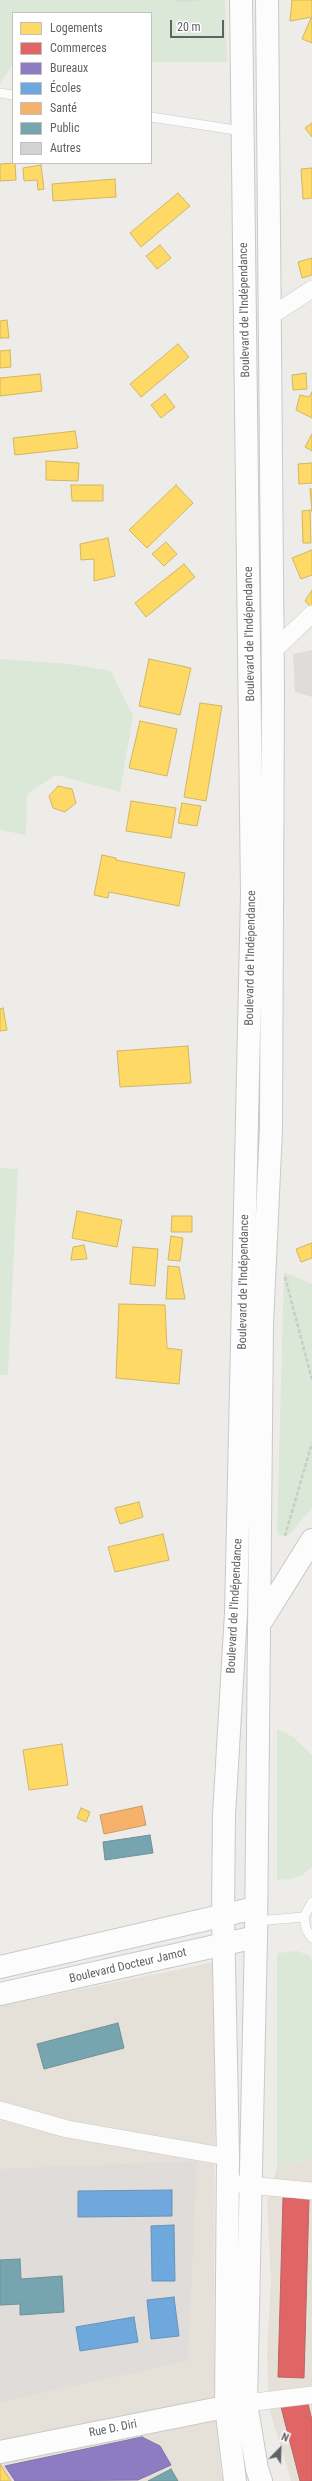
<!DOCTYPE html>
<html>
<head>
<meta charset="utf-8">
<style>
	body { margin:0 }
	#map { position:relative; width:312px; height:2481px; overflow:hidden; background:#eeece9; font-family:"Roboto Condensed",sans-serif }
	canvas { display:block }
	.legend { position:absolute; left:12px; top:12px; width:140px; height:152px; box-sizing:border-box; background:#fff; border:1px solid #bfc1c2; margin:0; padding:5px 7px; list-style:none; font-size:12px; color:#5f6366 }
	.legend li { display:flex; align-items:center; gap:8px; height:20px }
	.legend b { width:20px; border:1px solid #bfc1c2 }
	.north { position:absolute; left:260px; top:2429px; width:40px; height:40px; -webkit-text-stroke:3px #fff; paint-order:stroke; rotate:23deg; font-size:11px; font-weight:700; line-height:16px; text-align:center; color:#5f6366 }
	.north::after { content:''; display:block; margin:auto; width:14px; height:18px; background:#5f6366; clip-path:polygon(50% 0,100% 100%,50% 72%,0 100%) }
	.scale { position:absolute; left:170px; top:20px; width:54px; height:18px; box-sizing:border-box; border:2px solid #5f6366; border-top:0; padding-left:5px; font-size:12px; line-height:14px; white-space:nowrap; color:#5f6366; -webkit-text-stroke:3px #fff; paint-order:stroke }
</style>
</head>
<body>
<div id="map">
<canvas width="312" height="2481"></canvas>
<ul class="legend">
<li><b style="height:11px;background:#ffd966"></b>Logements</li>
<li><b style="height:11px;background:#e06666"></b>Commerces</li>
<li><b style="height:11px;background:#8e7cc3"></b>Bureaux</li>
<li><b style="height:11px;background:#6fa8dc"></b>Écoles</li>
<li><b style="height:11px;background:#f6b26b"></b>Santé</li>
<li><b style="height:11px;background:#76a5af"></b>Public</li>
<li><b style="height:11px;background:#d5d3d2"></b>Autres</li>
</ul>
<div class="north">N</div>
<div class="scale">20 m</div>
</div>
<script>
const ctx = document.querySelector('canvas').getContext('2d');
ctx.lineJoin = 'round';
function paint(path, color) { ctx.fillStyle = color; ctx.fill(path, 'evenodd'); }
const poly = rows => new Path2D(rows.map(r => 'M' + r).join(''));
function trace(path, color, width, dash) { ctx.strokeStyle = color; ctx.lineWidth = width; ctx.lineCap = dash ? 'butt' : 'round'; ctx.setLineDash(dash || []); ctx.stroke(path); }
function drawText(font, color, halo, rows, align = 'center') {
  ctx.font = font + ' "Roboto Condensed",sans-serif'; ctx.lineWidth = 4; ctx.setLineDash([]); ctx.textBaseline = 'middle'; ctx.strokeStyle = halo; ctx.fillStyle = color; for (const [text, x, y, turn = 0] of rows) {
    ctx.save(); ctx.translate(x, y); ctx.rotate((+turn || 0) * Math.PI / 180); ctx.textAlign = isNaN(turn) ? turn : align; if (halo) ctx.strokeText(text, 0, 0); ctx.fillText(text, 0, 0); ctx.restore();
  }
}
const commercial = poly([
	[215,1962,214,2406,221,2473,224,2481,0,2481,0,2006],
	[312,2158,312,2481,291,2481,269,2408,267,2353,271,2281,267,2203,277,2167]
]);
const education = poly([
	[312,650,312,697,295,692,293,654],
	[197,2161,188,2361,0,2402,0,2169]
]);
const green = poly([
	[0,0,225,0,227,62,151,62,151,13,13,13,13,64,0,83],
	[0,659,69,664,111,671,133,716,120,792,56,775,27,794,26,835,0,830],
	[0,1168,18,1169,8,1375,0,1375],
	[284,1272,312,1284,312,1508,289,1535,281,1536,277,1531],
	[277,1729,293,1737,312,1755,312,1867,302,1875,290,1879,277,1880],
	[298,1951,310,1956,312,1960,312,2158,277,2167,277,1953]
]);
const homes = poly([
	[292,0,312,0,312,17,290,21,292,0],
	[311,18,312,19,312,43,302,39,311,18],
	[312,123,312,137,305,128,312,123],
	[15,163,16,180,0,181,0,164,15,163],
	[41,165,44,189,38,190,37,180,24,181,23,168,41,165],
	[312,168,312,198,303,199,301,169,312,168],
	[115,179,116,197,53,201,52,184,115,179],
	[178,193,190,206,141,247,130,233,178,193],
	[160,245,171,258,157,269,146,256,160,245],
	[312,258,312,275,302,278,298,262,312,258],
	[7,320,9,338,0,338,0,321,7,320],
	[178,344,189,357,141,397,130,384,178,344],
	[10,350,11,367,0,368,0,351,10,350],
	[306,373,307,389,293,390,292,375,306,373],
	[40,374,42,391,0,396,0,378,40,374],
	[312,392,312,418,296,410,300,395,309,397,312,392],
	[165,394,175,407,161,418,151,405,165,394],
	[75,431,78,448,15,455,13,438,75,431],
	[312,434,312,451,305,447,312,434],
	[46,461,79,463,78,481,46,480,46,461],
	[312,463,312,483,299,484,298,464,312,463],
	[71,485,103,485,103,501,72,501,71,485],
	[176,485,193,503,147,548,129,530,176,485],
	[310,489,312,489,312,512,310,489],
	[310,510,311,543,303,543,302,511,310,510],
	[108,538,115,576,94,581,94,559,81,560,80,544,108,538],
	[166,542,177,554,164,566,152,554,166,542],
	[312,550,312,575,301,579,292,558,312,550],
	[184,564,195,577,146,617,135,603,184,564],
	[312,590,312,608,305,601,312,590],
	[149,659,191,668,180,715,139,706,149,659],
	[200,703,222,706,206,801,184,797,200,703],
	[140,721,177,729,167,776,129,768,140,721],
	[58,786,72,789,76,803,65,812,53,808,49,796,58,786],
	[131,801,176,808,171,838,126,831,131,801],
	[182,803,201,806,197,826,178,823,182,803],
	[102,855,116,858,116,860,185,873,179,906,109,892,108,898,94,895,102,855],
	[3,1008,7,1030,0,1031,0,1009,3,1008],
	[188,1046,191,1083,120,1087,117,1051,188,1046],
	[77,1211,122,1220,117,1247,72,1238,77,1211],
	[172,1216,192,1216,192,1232,171,1232,172,1216],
	[171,1236,183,1238,180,1261,168,1260,171,1236],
	[312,1243,312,1258,301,1262,296,1249,312,1243],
	[84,1245,87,1259,71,1260,73,1247,84,1245],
	[133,1247,158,1249,155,1286,130,1284,133,1247],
	[168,1266,179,1267,185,1299,166,1299,168,1266],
	[119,1304,165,1305,167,1348,182,1350,179,1384,116,1378,119,1304],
	[139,1502,143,1517,120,1524,115,1508,139,1502],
	[163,1534,169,1560,115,1572,108,1547,163,1534],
	[62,1744,68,1785,29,1790,23,1750,62,1744],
	[81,1808,90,1812,86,1822,77,1818,81,1808],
	[0,2464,11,2481,0,2481,0,2464]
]);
const shops = poly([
	[283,2198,309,2199,304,2378,278,2377,283,2198],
	[307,2400,312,2420,312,2481,300,2481,281,2407,307,2400]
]);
const offices = poly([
	[142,2437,160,2446,171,2465,138,2480,15,2481,5,2466,142,2437]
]);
const schools = poly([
	[172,2190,172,2216,78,2217,78,2191,172,2190],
	[174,2225,175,2281,152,2281,151,2226,174,2225],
	[174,2297,179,2336,151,2339,147,2300,174,2297],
	[134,2317,138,2342,80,2351,76,2327,134,2317]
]);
const health = poly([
	[142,1806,146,1825,104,1834,100,1815,142,1806]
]);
const public = poly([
	[150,1835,153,1853,105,1860,103,1842,150,1835],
	[118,2023,124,2048,44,2069,37,2044,118,2023],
	[20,2259,21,2279,62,2276,64,2312,20,2315,20,2304,0,2305,0,2260,20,2259],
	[171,2469,178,2481,148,2481,171,2469]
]);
const building = poly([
	[175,0,198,0,198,1,175,1,175,0]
]);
const path = poly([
	[285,1277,312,1380],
	[285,1536,312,1443]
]);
const service = poly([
	[0,93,13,95],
	[151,117,242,131],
	[304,1917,306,1929,312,1938],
	[256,1921,304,1917,312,1902]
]);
const minor = poly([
	[271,316,312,289],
	[272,652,312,614],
	[0,2110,67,2129,228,2157],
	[238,2184,312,2191],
	[246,2403,312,2395]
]);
const secondary = poly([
	[259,1625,312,1540],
	[0,1967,255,1908],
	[0,1994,256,1937],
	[0,2452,240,2404],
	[235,2481,226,2406,228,2157,223,1916,224,1815,236,1613,252,894,241,0],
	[261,2481,257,2469,246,2403,256,1937,262,1324,271,1129,273,688,267,0]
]);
const streetNames = [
	["Boulevard de l'Indépendance",245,310,-91],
	["Boulevard de l'Indépendance",250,634,-91],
	["Boulevard de l'Indépendance",251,958,-89],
	["Boulevard de l'Indépendance",244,1282,-89],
	["Boulevard de l'Indépendance",235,1606,-87],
	["Boulevard Docteur Jamot",128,1966,-13],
	["Rue D. Diri",113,2429,-11]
];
paint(commercial, '#e6e1d8');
paint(education, '#dfdcd9');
paint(green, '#dbe8d7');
paint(homes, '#ffd966');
trace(homes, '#cfb666', 1);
paint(shops, '#e06666');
trace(shops, '#b96566', 1);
paint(offices, '#8e7cc3');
trace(offices, '#8074a7', 1);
paint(schools, '#6fa8dc');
trace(schools, '#6a93b9', 1);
paint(health, '#f6b26b');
trace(health, '#c99a6a', 1);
paint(public, '#76a5af');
trace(public, '#6f9199', 1);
paint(building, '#d5d3d2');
trace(building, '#dedcd8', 1);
trace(service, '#cbcac9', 10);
trace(minor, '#cbcac9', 18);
trace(secondary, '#c8c9c8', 24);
trace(path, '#c8ccca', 2.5, [4, 2]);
trace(service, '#fcfcfc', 9);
trace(minor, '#fcfcfc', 17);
trace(secondary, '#fcfcfc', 22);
drawText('12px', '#5f6366', '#fff', streetNames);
</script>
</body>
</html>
